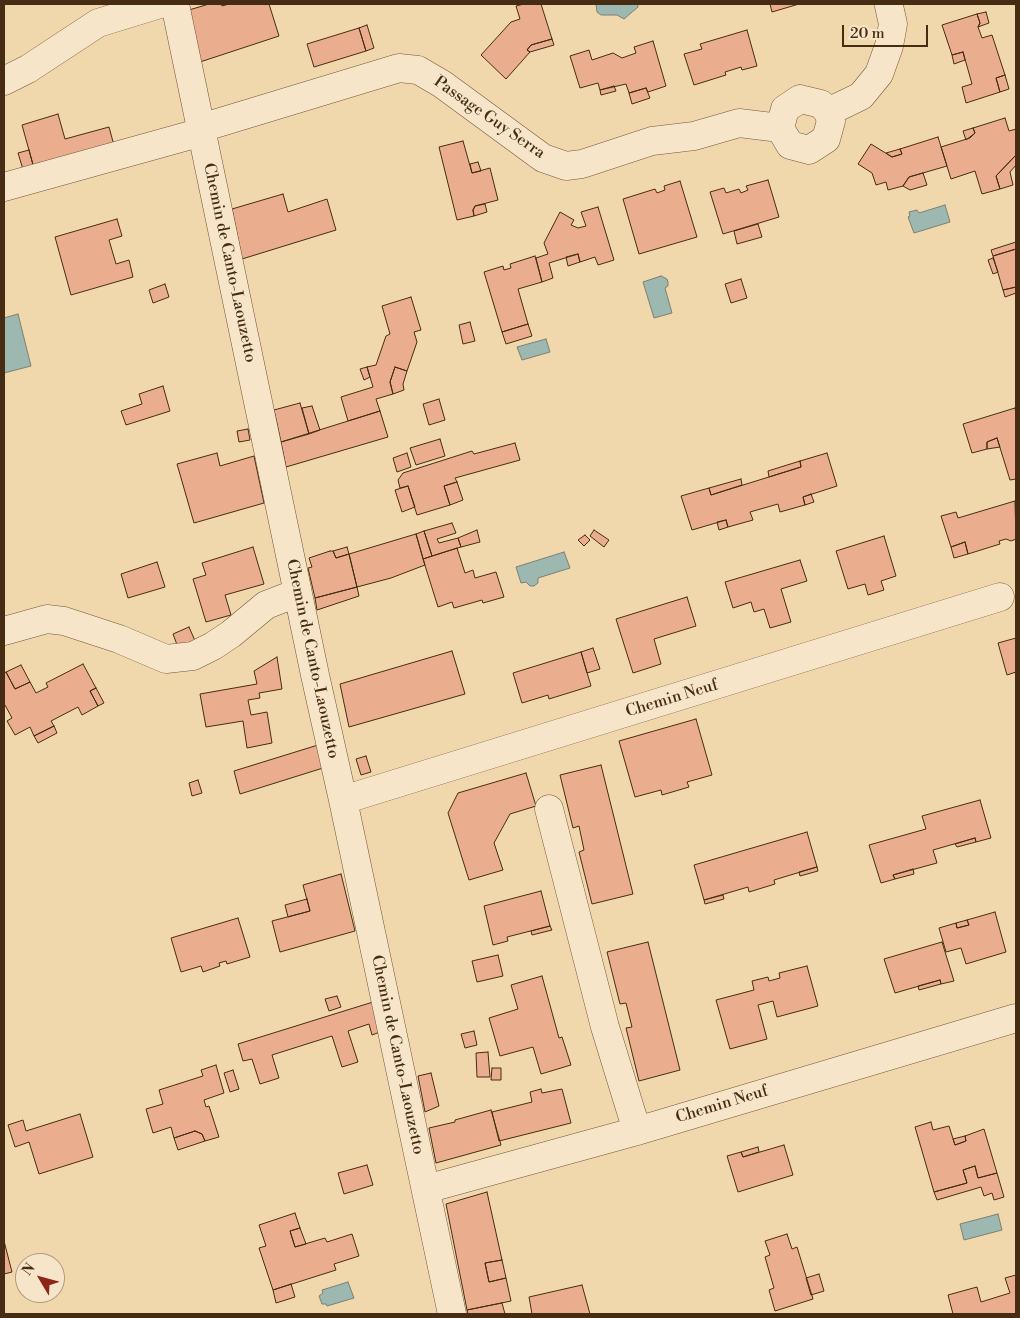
<!DOCTYPE html>
<html>
<head>
<meta charset="utf-8">
<style>
	body { margin:0 }
	#map { position:relative; width:1020px; height:1318px; overflow:hidden; background:#f1d7ac; font-family:"Libre Bodoni",serif }
	canvas { display:block }
	.frame { position:absolute; inset:0; border:5px solid #462c12; pointer-events:none }
	.north { position:absolute; left:15px; top:1253px; width:50px; height:50px; box-sizing:border-box; background:#f6e5c9; border:1px solid #b09b80; border-radius:50%; rotate:307deg; font-size:14px; font-weight:700; line-height:20px; text-align:center; color:#462c12 }
	.north::after { content:''; display:block; margin:auto; width:18px; height:22px; background:#8f2418; clip-path:polygon(50% 0,100% 100%,50% 72%,0 100%) }
	.scale { position:absolute; left:842px; top:25px; width:86px; height:22px; box-sizing:border-box; border:2px solid #462c12; border-top:0; padding-left:6px; font-size:15px; line-height:18px; white-space:nowrap; color:#462c12; -webkit-text-stroke:4px #f6e5c9; paint-order:stroke }
</style>
</head>
<body>
<div id="map">
<canvas width="1020" height="1318"></canvas>
<div class="frame"></div>
<div class="north">N</div>
<div class="scale">20 m</div>
</div>
<script>
const ctx = document.querySelector('canvas').getContext('2d');
ctx.lineJoin = 'round';
function paint(path, color) { ctx.fillStyle = color; ctx.fill(path, 'evenodd'); }
const poly = rows => new Path2D(rows.map(r => 'M' + r).join(''));
function trace(path, color, width, dash) { ctx.strokeStyle = color; ctx.lineWidth = width; ctx.lineCap = dash ? 'butt' : 'round'; ctx.setLineDash(dash || []); ctx.stroke(path); }
function drawText(font, color, halo, rows, align = 'center') {
  ctx.font = font + ' "Libre Bodoni",serif'; ctx.lineWidth = 5; ctx.setLineDash([]); ctx.textBaseline = 'middle'; ctx.strokeStyle = halo; ctx.fillStyle = color; for (const [text, x, y, turn = 0] of rows) {
    ctx.save(); ctx.translate(x, y); ctx.rotate((+turn || 0) * Math.PI / 180); ctx.textAlign = isNaN(turn) ? turn : align; if (halo) ctx.strokeText(text, 0, 0); ctx.fillText(text, 0, 0); ctx.restore();
  }
}
const water = poly([
	[596,4,638,4,638,7,624,19,617,15,601,15,597,12,596,4],
	[945,205,950,222,914,233,908,217,910,216,909,212,917,210,919,213,945,205],
	[661,276,667,279,668,282,668,286,665,288,672,313,654,318,643,282,661,276],
	[18,314,31,366,4,373,4,318,18,314],
	[546,339,550,352,522,360,517,347,546,339],
	[564,552,570,568,538,578,538,583,534,586,530,586,526,582,521,583,516,567,564,552],
	[998,1214,1002,1230,964,1240,960,1224,998,1214],
	[348,1282,354,1298,327,1306,326,1304,322,1304,319,1296,323,1293,322,1290,348,1282]
]);
const building = poly([
	[209,4,221,4,222,6,229,4,269,4,279,36,200,62,189,10,209,4],
	[524,4,541,4,552,39,531,45,527,50,530,52,506,79,481,55,511,22,520,19,516,6,524,4],
	[770,4,799,4,772,12,770,4],
	[986,12,989,23,978,27,980,23,977,14,986,12],
	[977,14,980,23,978,27,982,38,992,35,1005,75,996,78,1000,92,966,103,962,87,972,84,963,52,952,55,942,25,977,14],
	[367,25,374,48,366,51,359,28,367,25],
	[359,28,366,51,314,67,307,44,359,28],
	[747,30,757,66,742,70,741,67,725,72,726,75,694,85,684,54,702,49,700,44,747,30],
	[552,39,554,45,530,52,527,50,531,45,552,39],
	[653,41,666,86,648,92,646,88,629,93,626,84,600,90,598,83,580,88,570,56,589,50,592,60,613,53,622,58,636,53,634,47,653,41],
	[963,52,965,60,954,64,952,55,963,52],
	[1005,75,1009,89,1000,92,996,78,1005,75],
	[614,86,616,91,601,95,600,90,614,86],
	[646,88,650,98,632,104,629,93,646,88],
	[58,114,65,139,109,127,115,149,35,172,22,125,58,114],
	[1005,118,1009,131,1016,129,1016,155,996,176,1000,189,982,194,975,171,951,179,941,147,970,138,975,133,973,128,1005,118],
	[973,128,975,133,966,140,963,131,973,128],
	[938,137,947,166,909,177,903,186,888,190,886,182,876,185,872,173,858,164,871,144,892,157,902,154,900,149,938,137],
	[463,141,472,173,490,168,498,200,475,206,473,210,474,216,457,220,439,147,463,141],
	[900,149,902,154,892,157,886,153,900,149],
	[29,150,35,172,25,176,18,153,29,150],
	[1016,155,1016,165,1010,172,1013,185,1000,189,996,176,1016,155],
	[478,162,481,171,472,173,470,164,478,162],
	[923,173,927,185,910,190,903,186,909,177,923,173],
	[768,180,779,217,723,234,710,192,724,188,726,193,739,189,741,193,748,190,746,186,768,180],
	[680,181,697,237,639,254,623,199,655,189,657,193,665,190,664,186,680,181],
	[283,194,288,212,327,199,336,230,242,259,232,209,283,194],
	[485,204,487,212,474,216,473,210,475,206,485,204],
	[598,207,614,260,598,265,595,257,580,262,578,254,549,263,553,278,542,282,536,258,548,254,544,243,560,212,574,220,571,225,578,228,586,226,581,212,598,207],
	[117,219,122,236,109,240,116,264,129,260,133,277,71,295,55,237,117,219],
	[758,224,762,237,737,244,734,231,758,224],
	[1016,242,1016,249,993,256,991,250,1016,242],
	[1016,249,1016,287,1003,290,993,256,1016,249],
	[578,254,580,262,568,266,566,257,578,254],
	[535,256,542,282,518,289,528,324,502,332,484,272,503,266,504,270,511,268,510,264,535,256],
	[993,258,998,272,993,274,988,260,993,258],
	[741,279,747,298,731,303,725,284,741,279],
	[165,284,169,297,153,303,149,290,165,284],
	[1016,287,1016,293,1005,297,1003,290,1016,287],
	[411,297,421,330,414,332,417,342,407,371,395,367,390,382,393,394,376,399,380,411,348,421,341,397,373,387,367,367,376,365,386,336,390,334,382,306,411,297],
	[470,322,475,341,463,344,459,325,470,322],
	[528,324,532,336,506,344,502,332,528,324],
	[367,367,370,377,364,380,360,369,367,367],
	[395,367,407,371,403,384,404,390,393,394,390,382,395,367],
	[163,386,170,411,126,425,121,411,142,404,139,394,163,386],
	[439,399,445,420,429,425,423,404,439,399],
	[300,403,309,434,281,442,274,410,300,403],
	[312,406,320,430,309,434,302,408,312,406],
	[1015,408,1016,414,1016,479,1010,480,997,438,987,442,987,449,972,453,963,424,1015,408],
	[380,411,388,437,286,467,281,442,380,411],
	[248,429,250,440,239,442,237,431,248,429],
	[997,438,1000,447,987,449,987,442,997,438],
	[440,439,445,456,416,465,410,448,440,439],
	[515,443,520,460,455,478,457,482,444,486,450,505,417,515,408,486,400,488,398,480,403,473,472,451,474,454,515,443],
	[217,453,220,466,254,456,264,503,194,523,177,464,217,453],
	[407,453,411,467,397,472,393,458,407,453],
	[827,453,837,486,803,497,805,505,780,512,778,504,750,512,753,520,728,527,726,520,692,530,681,496,709,488,711,495,801,467,800,461,827,453],
	[800,461,801,467,769,477,768,471,800,461],
	[741,479,742,485,711,495,709,488,741,479],
	[457,482,463,500,450,505,444,486,457,482],
	[408,486,415,507,402,512,395,490,408,486],
	[811,494,814,502,805,505,803,497,811,494],
	[1015,501,1016,539,1011,541,1006,539,999,541,1000,544,968,554,965,542,951,547,941,516,956,512,958,518,1015,501],
	[726,520,728,527,719,530,717,522,726,520],
	[452,523,456,533,437,539,439,543,458,538,461,547,432,556,424,531,452,523],
	[477,530,480,542,461,547,458,538,477,530],
	[594,530,609,540,604,547,590,536,594,530],
	[424,531,432,556,423,559,416,534,424,531],
	[416,534,425,565,391,578,357,587,349,554,416,534],
	[585,535,590,540,584,546,578,540,585,535],
	[884,536,896,576,881,581,884,590,868,595,865,584,848,589,836,551,884,536],
	[965,542,968,554,954,558,951,547,965,542],
	[253,547,264,584,225,595,231,615,206,622,193,579,206,575,202,563,253,547],
	[347,547,349,554,336,558,333,551,347,547],
	[457,548,465,573,473,570,475,578,496,572,504,597,483,603,482,600,454,608,452,602,438,607,423,559,457,548],
	[330,551,333,551,336,558,349,554,357,587,315,598,308,568,312,567,309,558,330,551],
	[800,560,807,581,781,589,791,622,770,628,764,609,754,612,751,602,733,608,725,582,800,560],
	[157,562,165,587,128,598,121,574,157,562],
	[357,587,359,596,317,610,315,598,357,587],
	[687,597,696,626,654,639,661,664,633,673,616,619,687,597],
	[189,627,196,643,179,650,173,634,189,627],
	[1016,638,1016,672,1007,675,998,643,1016,638],
	[593,648,600,669,587,673,581,652,593,648],
	[452,651,465,694,349,727,340,684,452,651],
	[581,652,591,686,549,699,548,695,522,703,513,673,581,652],
	[277,657,282,689,259,693,260,698,248,700,251,715,267,712,272,743,247,748,243,721,206,727,200,694,257,684,254,671,277,657],
	[83,664,96,688,90,691,98,706,82,715,78,707,51,721,54,726,34,736,30,727,15,735,7,721,12,718,5,705,4,706,4,673,6,672,15,689,30,682,36,693,48,687,46,683,83,664],
	[21,665,30,682,15,689,6,672,21,665],
	[96,688,104,703,98,706,90,691,96,688],
	[696,719,712,775,687,782,689,787,662,795,661,790,635,797,619,741,696,719],
	[54,726,57,733,38,743,34,736,54,726],
	[318,745,323,768,240,794,234,771,318,745],
	[366,756,371,772,361,775,356,759,366,756],
	[601,765,633,894,592,904,579,852,584,850,579,826,573,828,560,775,601,765],
	[526,773,536,806,510,814,494,843,503,870,469,880,448,813,458,793,526,773],
	[198,780,202,793,192,796,189,783,198,780],
	[980,800,991,838,976,842,975,838,933,850,937,863,893,875,895,879,881,883,869,845,926,829,922,816,980,800],
	[807,832,817,867,774,880,775,884,749,892,748,887,704,900,694,865,807,832],
	[975,838,976,842,957,847,955,844,975,838],
	[817,867,818,871,800,876,799,872,817,867],
	[913,869,914,874,895,879,893,875,913,869],
	[341,874,355,931,280,952,272,921,310,911,303,885,341,874],
	[541,891,550,926,507,937,508,941,493,945,484,906,541,891],
	[723,895,724,899,705,904,704,900,723,895],
	[307,899,310,911,288,917,285,905,307,899],
	[995,912,1006,952,966,964,961,948,946,952,939,928,956,923,957,928,969,925,967,920,995,912],
	[238,918,250,957,227,964,226,961,219,963,220,966,203,972,201,966,181,972,171,938,238,918],
	[967,920,969,925,957,928,956,923,967,920],
	[550,926,552,930,532,935,531,931,550,926],
	[648,942,680,1070,639,1081,626,1028,632,1027,626,1003,620,1004,607,952,648,942],
	[942,942,954,981,941,984,940,980,895,993,884,959,942,942],
	[498,955,503,976,477,982,472,961,498,955],
	[807,966,818,1006,777,1017,773,1001,758,1005,767,1039,730,1049,716,1000,754,990,752,981,768,977,769,981,780,978,779,973,807,966],
	[542,976,559,1038,562,1037,571,1065,541,1074,533,1047,500,1056,489,1018,518,1009,511,985,542,976],
	[940,980,941,984,919,990,918,986,940,980],
	[337,996,341,1007,329,1011,325,999,337,996],
	[373,1002,380,1032,372,1035,369,1024,348,1031,358,1062,342,1067,332,1036,272,1055,279,1078,260,1084,252,1059,243,1061,238,1044,373,1002],
	[474,1031,477,1045,465,1048,461,1034,474,1031],
	[488,1052,490,1077,477,1077,476,1053,488,1052],
	[216,1065,224,1093,204,1100,206,1107,209,1106,219,1137,205,1141,202,1134,195,1131,174,1138,171,1127,153,1133,146,1109,163,1104,159,1090,203,1076,201,1070,216,1065],
	[492,1068,501,1068,501,1080,491,1080,492,1068],
	[233,1070,239,1089,230,1092,224,1073,233,1070],
	[431,1073,439,1106,425,1112,418,1076,431,1073],
	[541,1089,542,1093,562,1089,571,1123,499,1141,492,1112,532,1102,530,1092,541,1089],
	[491,1110,501,1145,436,1163,429,1128,455,1122,455,1120,491,1110],
	[80,1114,93,1157,39,1174,29,1142,15,1147,8,1125,23,1120,26,1131,80,1114],
	[931,1122,933,1130,949,1126,955,1145,966,1141,965,1136,984,1129,997,1173,978,1178,975,1166,963,1170,967,1183,934,1192,915,1127,931,1122],
	[195,1131,202,1134,205,1141,178,1150,174,1138,195,1131],
	[965,1136,966,1141,955,1145,953,1139,965,1136],
	[784,1145,793,1175,738,1192,727,1156,741,1152,743,1157,784,1145],
	[758,1147,759,1152,743,1157,741,1152,758,1147],
	[367,1165,373,1185,344,1194,338,1173,367,1165],
	[975,1166,978,1178,997,1173,1004,1197,994,1200,992,1193,984,1196,981,1187,937,1200,934,1192,967,1183,963,1170,975,1166],
	[487,1192,502,1260,485,1263,489,1282,506,1278,511,1301,467,1310,446,1204,487,1192],
	[295,1213,300,1228,290,1231,295,1247,325,1238,327,1242,352,1234,359,1256,334,1264,336,1270,273,1290,259,1248,266,1246,259,1225,295,1213],
	[300,1228,306,1244,295,1247,290,1231,300,1228],
	[787,1234,792,1249,797,1247,813,1299,775,1311,769,1290,774,1288,765,1257,770,1255,765,1241,787,1234],
	[4,1241,12,1272,4,1274,4,1241],
	[502,1260,506,1278,489,1282,485,1263,502,1260],
	[819,1274,824,1291,811,1295,806,1278,819,1274],
	[1016,1275,1016,1314,953,1314,948,1295,977,1287,981,1302,1010,1293,1005,1278,1016,1275],
	[291,1284,295,1297,276,1303,273,1290,291,1284],
	[582,1285,590,1314,532,1314,529,1297,582,1285],
	[502,1303,505,1314,468,1314,467,1310,502,1303]
]);
const minor = poly([
	[175,4,315,675,343,800,452,1314],
	[4,81,28,69,98,23,160,4],
	[800,99,821,104,828,112,831,121,826,139,809,150,790,145,780,128,785,109,800,99],
	[828,112,861,96,879,74,889,46,893,24,889,6],
	[201,128,399,68,418,70,442,84,543,158,566,166,582,164,652,141,694,136,739,123,780,128],
	[4,187,202,132],
	[4,631,47,619,64,621,119,639,166,659,193,656,213,646,231,634,266,605,297,593],
	[343,800,1000,597],
	[549,809,605,1027,637,1131],
	[426,1189,637,1131,1016,1018]
]);
const streetNames = [
	["Passage Guy Serra",489,118,35],
	["Chemin de Canto-Laouzetto",229,263,78],
	["Chemin de Canto-Laouzetto",312,659,78],
	["Chemin Neuf",672,699,-17],
	["Chemin de Canto-Laouzetto",397,1055,78],
	["Chemin Neuf",722,1105,-17]
];
paint(water, '#9cb8b1');
trace(water, '#7a8071', 1);
paint(building, '#eaae8e');
trace(building, '#462c12', 1);
trace(minor, '#715738', 29);
trace(minor, '#f6e5c9', 28);
drawText('16px', '#462c12', '#f6e5c9', streetNames);
</script>
</body>
</html>
